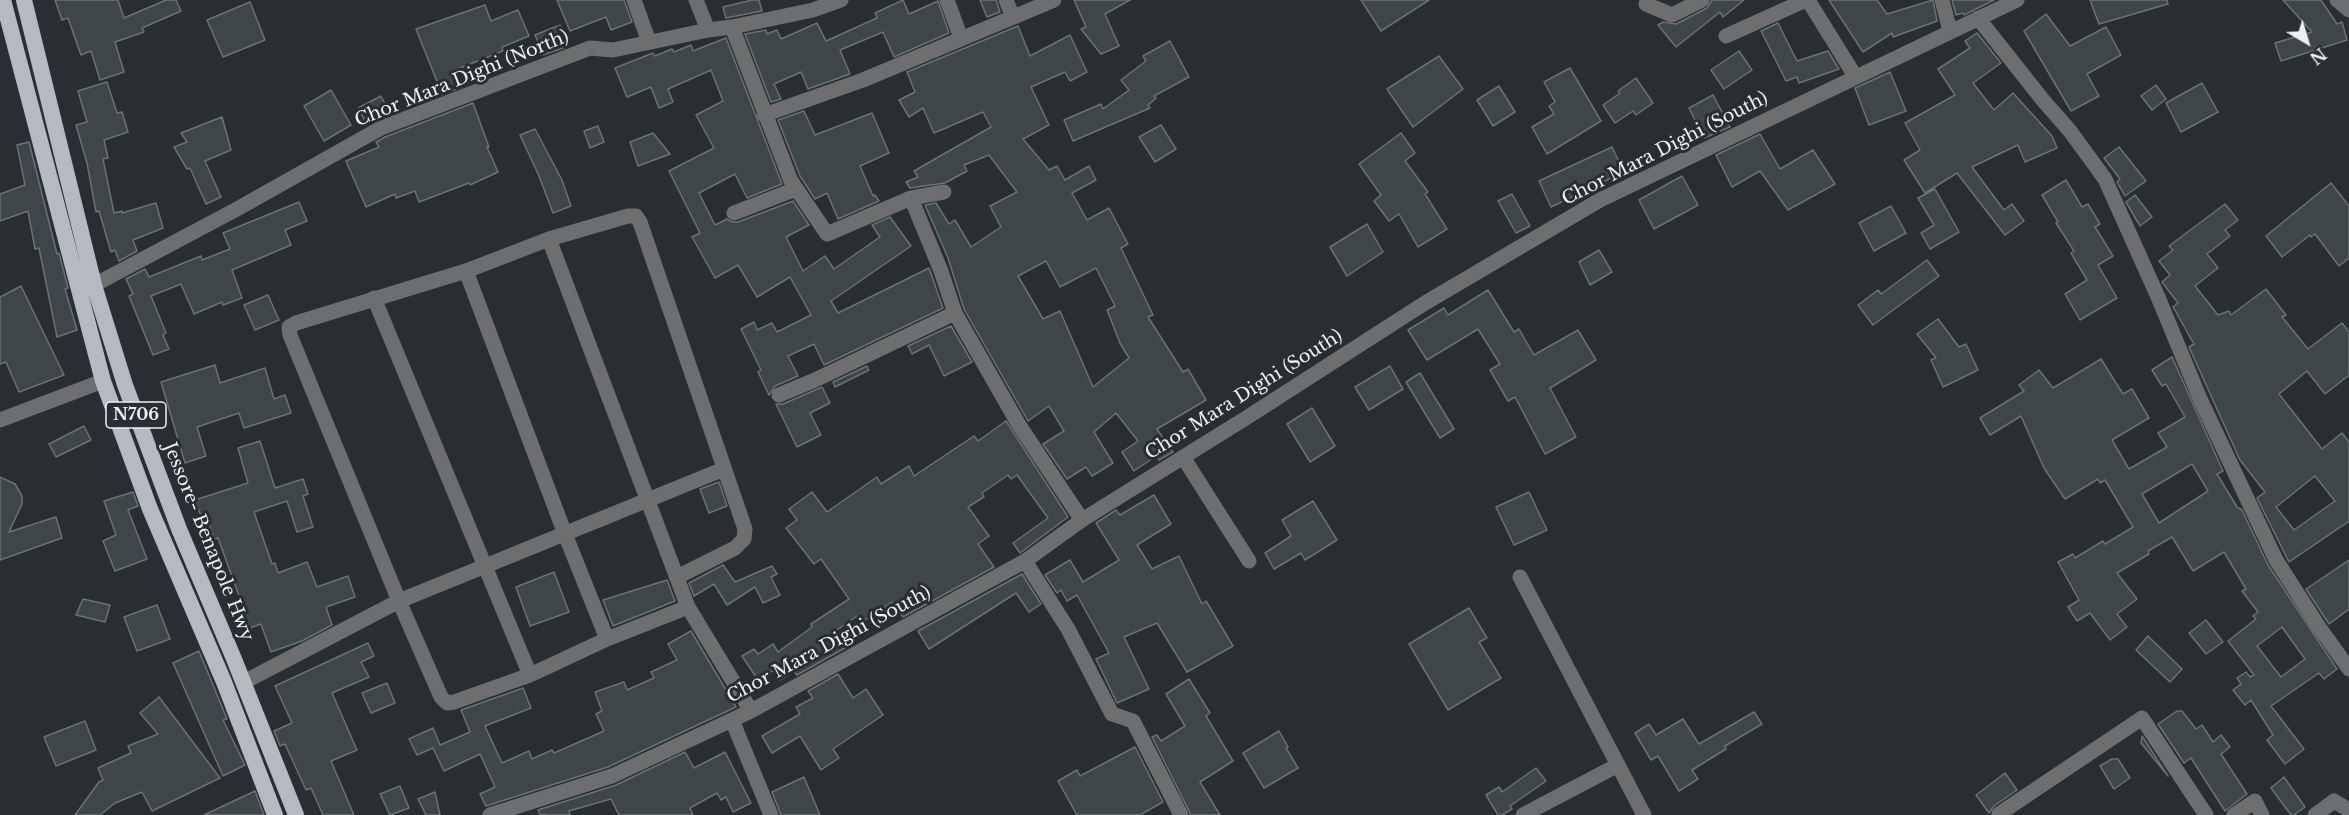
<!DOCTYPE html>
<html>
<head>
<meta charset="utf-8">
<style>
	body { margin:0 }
	#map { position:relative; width:2349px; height:815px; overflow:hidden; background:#282e31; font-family:"Libre Baskerville",serif }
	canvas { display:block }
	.north { position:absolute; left:2277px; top:12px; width:60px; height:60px; -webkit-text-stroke:4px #282e31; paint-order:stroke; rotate:142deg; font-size:16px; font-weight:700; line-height:24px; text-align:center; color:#ecf0f2 }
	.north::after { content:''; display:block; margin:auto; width:21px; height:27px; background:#ecf0f2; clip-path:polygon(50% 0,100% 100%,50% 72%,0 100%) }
</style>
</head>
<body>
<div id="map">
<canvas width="2349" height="815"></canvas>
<div class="north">N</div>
</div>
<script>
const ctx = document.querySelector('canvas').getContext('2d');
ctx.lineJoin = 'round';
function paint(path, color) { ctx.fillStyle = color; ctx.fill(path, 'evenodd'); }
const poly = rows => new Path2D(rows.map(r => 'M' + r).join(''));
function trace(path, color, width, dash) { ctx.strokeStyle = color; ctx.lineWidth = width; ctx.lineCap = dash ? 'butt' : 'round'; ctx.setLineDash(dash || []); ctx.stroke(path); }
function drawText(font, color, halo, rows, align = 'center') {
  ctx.font = font + ' "Libre Baskerville",serif'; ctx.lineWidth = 6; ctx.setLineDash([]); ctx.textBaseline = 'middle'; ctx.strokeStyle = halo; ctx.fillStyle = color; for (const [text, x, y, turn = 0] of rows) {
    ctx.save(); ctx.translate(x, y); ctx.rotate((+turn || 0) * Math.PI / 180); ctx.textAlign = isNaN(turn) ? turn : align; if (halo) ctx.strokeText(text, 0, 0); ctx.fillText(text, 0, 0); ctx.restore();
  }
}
const building = poly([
	[55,0,118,0,124,18,166,0,176,0,181,11,142,28,144,32,115,42,124,72,100,80,91,51,81,55,68,18,62,20,55,0],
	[557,0,624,0,632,22,611,30,606,17,570,31,557,0],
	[752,0,759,0,762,11,726,18,723,7,752,0],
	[903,0,909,14,938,1,949,33,894,57,883,32,840,50,850,74,808,89,801,72,774,84,781,99,771,102,745,34,766,30,767,34,777,30,781,39,817,23,826,41,877,18,875,13,903,0],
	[980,0,996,0,1000,12,987,17,980,0],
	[1074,0,1130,0,1105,14,1119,46,1101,54,1081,29,1086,27,1074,0],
	[1361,0,1429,0,1381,31,1361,0],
	[1712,0,1744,0,1723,17,1720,12,1676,47,1658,25,1663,22,1676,24,1707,8,1712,0],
	[1829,0,1877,0,1887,14,1933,0,1937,21,1893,37,1892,33,1863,52,1829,0],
	[1952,0,1994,0,1964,15,1963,13,1956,15,1952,0],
	[2090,0,2167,0,2168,4,2099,24,2090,0],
	[2283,0,2321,0,2337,24,2342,22,2347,40,2281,61,2275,43,2312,32,2283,0],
	[250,2,265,40,223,57,207,20,250,2],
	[485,5,491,21,518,10,529,36,502,47,503,51,455,70,462,87,433,98,431,93,440,89,416,29,485,5],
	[2046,14,2070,46,2106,27,2121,55,2087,74,2099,96,2071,111,2024,31,2046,14],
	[1778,23,1797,61,1828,51,1839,69,1799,83,1797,77,1786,81,1761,31,1778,23],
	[560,25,569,46,543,55,535,35,560,25],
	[1018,26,1030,56,1070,35,1087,72,1070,81,1065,72,1031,87,1049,125,1023,139,1049,170,1057,166,1065,180,1089,166,1096,180,1072,193,1087,220,1109,208,1128,244,1121,248,1153,315,1148,317,1183,372,1188,369,1206,400,1157,429,1173,452,1159,460,1156,456,1134,471,1122,452,1138,441,1116,413,1094,432,1113,463,1092,476,1086,467,1067,479,1043,444,1064,431,1049,406,1028,421,964,309,948,258,925,205,936,203,949,224,955,220,971,247,1001,227,990,206,1017,192,989,155,964,165,967,171,945,183,910,188,906,182,918,177,914,171,991,127,983,112,934,133,923,108,909,117,899,100,915,92,907,72,1018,26],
	[1046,261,1060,287,1096,268,1115,306,1107,310,1120,343,1129,358,1093,387,1060,311,1043,319,1018,276,1046,261],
	[1977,33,2001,63,1973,83,1994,110,2013,93,2052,136,2057,148,2025,162,2018,145,1972,167,2004,210,2012,204,2024,221,2005,235,1957,173,1925,193,1904,160,1920,150,1905,123,1955,95,1938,69,1970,48,1965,41,1977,33],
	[726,38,782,184,747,198,735,174,699,193,715,225,727,219,732,222,738,222,793,201,809,225,786,237,803,271,825,256,834,269,880,237,872,225,890,217,911,246,831,301,838,313,929,268,943,308,824,365,814,344,788,356,798,376,775,386,769,395,758,372,761,370,741,329,754,322,757,330,772,323,777,332,811,315,790,277,757,297,738,265,715,278,692,237,700,233,669,171,714,148,696,115,723,101,711,70,668,89,673,102,659,108,651,87,627,97,615,68,653,53,655,56,672,49,674,52,691,45,693,51,726,38],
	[1170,41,1189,77,1154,96,1156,98,1148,105,1150,108,1073,141,1064,120,1101,104,1103,109,1129,90,1121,80,1146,61,1143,56,1170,41],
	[1739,51,1752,70,1724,89,1711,70,1739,51],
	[1439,56,1463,89,1413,127,1387,89,1439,56],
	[1570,68,1601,121,1547,154,1532,127,1554,114,1549,106,1555,102,1544,82,1570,68],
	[1890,72,1906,111,1869,125,1855,88,1890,72],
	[1636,78,1653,103,1636,115,1633,111,1615,123,1603,105,1620,93,1618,91,1636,78],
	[107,82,117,113,122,112,128,132,104,140,108,158,103,159,114,213,122,211,122,213,156,203,163,228,133,240,137,251,119,261,115,250,111,252,99,211,96,212,87,163,76,125,87,122,78,91,107,82],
	[2202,83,2218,112,2181,132,2166,103,2202,83],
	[2156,85,2166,99,2152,110,2141,96,2156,85],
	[1499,86,1515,112,1493,126,1477,100,1499,86],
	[331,90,351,125,324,141,304,106,331,90],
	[1713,95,1730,127,1704,138,1689,108,1713,95],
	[381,96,390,114,367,125,358,108,381,96],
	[473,103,489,147,487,147,498,172,470,185,469,183,419,202,415,191,396,198,395,194,366,207,346,161,379,147,376,142,385,137,473,103],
	[804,111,815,135,872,113,889,153,860,166,873,196,875,195,879,201,838,219,827,193,815,199,800,176,778,120,804,111],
	[222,117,231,150,205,161,221,197,206,204,190,168,187,169,174,147,187,142,181,133,222,117],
	[1161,125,1176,149,1155,162,1139,137,1161,125],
	[598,126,604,142,590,148,584,131,598,126],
	[535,129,562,180,571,206,553,213,539,176,520,135,535,129],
	[653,133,670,154,638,166,630,142,653,133],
	[1401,133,1415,153,1405,161,1428,192,1425,194,1447,229,1418,247,1399,214,1389,221,1374,201,1381,195,1359,164,1401,133],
	[1760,134,1780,169,1813,150,1835,184,1788,210,1760,171,1732,187,1716,155,1760,134],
	[29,142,57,254,59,253,68,288,65,289,77,330,57,337,39,248,35,249,28,211,0,221,0,194,25,185,17,145,29,142],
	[1612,147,1624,172,1551,207,1539,181,1612,147],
	[2119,147,2146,181,2125,196,2117,182,2120,179,2104,158,2119,147],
	[1682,176,1698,205,1654,229,1639,200,1682,176],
	[2066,180,2082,207,2088,204,2100,224,2095,227,2113,256,2098,265,2117,298,2080,320,2065,294,2087,280,2071,253,2074,251,2056,223,2058,222,2042,195,2066,180],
	[2331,183,2349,206,2349,258,2339,266,2315,234,2311,237,2310,235,2282,257,2266,236,2331,183],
	[1935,189,1959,232,1930,249,1921,233,1934,225,1918,198,1935,189],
	[1512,194,1530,226,1516,233,1498,201,1512,194],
	[2135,195,2152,217,2140,226,2126,202,2135,195],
	[299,202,307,221,285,230,291,245,232,270,242,298,223,305,222,302,194,314,181,284,151,296,166,333,163,335,169,349,153,355,129,296,133,294,126,279,145,269,149,277,201,256,202,260,230,249,223,233,299,202],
	[2225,204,2238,220,2225,230,2230,236,2207,254,2218,268,2195,286,2218,315,2229,311,2231,315,2266,289,2286,315,2282,317,2308,349,2342,323,2349,332,2349,375,2325,394,2307,371,2279,394,2322,449,2342,433,2349,442,2349,521,2289,562,2257,498,2265,492,2240,460,2189,347,2194,344,2173,307,2178,303,2162,282,2170,275,2159,261,2173,250,2169,246,2225,204],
	[2315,476,2335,501,2294,530,2276,507,2315,476],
	[1891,206,1906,233,1874,251,1859,223,1891,206],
	[1367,224,1383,252,1347,276,1330,247,1367,224],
	[1599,250,1612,272,1590,285,1579,262,1599,250],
	[1927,260,1939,276,1873,325,1858,305,1878,290,1881,294,1927,260],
	[21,286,64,375,19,392,6,362,0,364,0,297,21,286],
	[1488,290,1514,332,1519,329,1534,355,1578,330,1596,360,1550,388,1576,437,1545,454,1515,397,1508,401,1490,370,1500,364,1478,329,1427,360,1408,330,1444,308,1448,315,1488,290],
	[268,295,279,320,255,330,244,305,268,295],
	[1938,319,1959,347,1966,344,1978,370,1943,387,1931,360,1936,358,1917,334,1938,319],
	[951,326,972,362,944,376,929,345,912,354,908,346,951,326],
	[2172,357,2223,471,2217,474,2237,507,2242,510,2268,565,2337,669,2324,679,2319,673,2271,706,2304,749,2285,764,2267,740,2273,735,2251,700,2245,705,2233,690,2241,684,2237,678,2246,672,2250,677,2254,675,2228,641,2256,619,2253,616,2258,612,2242,591,2246,589,2224,552,2193,571,2172,537,2148,551,2149,554,2117,573,2137,599,2117,614,2127,627,2110,640,2090,613,2077,621,2068,607,2079,600,2058,562,2073,554,2075,558,2103,541,2105,544,2133,527,2105,480,2100,483,2098,479,2065,499,2044,468,2021,416,1990,435,1980,418,2024,391,2019,385,2039,370,2053,388,2101,359,2123,394,2132,389,2149,418,2112,440,2129,469,2167,447,2158,433,2185,417,2166,384,2162,386,2152,370,2172,357],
	[2192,464,2208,491,2159,523,2142,494,2192,464],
	[2282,627,2305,659,2281,677,2257,646,2282,627],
	[215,365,220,383,265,368,274,399,285,395,291,413,244,428,239,413,197,427,206,456,185,463,161,382,215,365],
	[867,366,869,370,835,387,833,382,867,366],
	[1390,366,1403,389,1369,410,1355,387,1390,366],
	[1420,373,1454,429,1440,438,1406,382,1420,373],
	[822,387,830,403,810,413,821,435,797,447,776,404,783,404,822,387],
	[1312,408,1335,446,1310,462,1287,424,1312,408],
	[1006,421,1068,517,1020,553,1013,543,1048,518,1017,475,1011,479,1008,475,982,493,984,497,968,507,989,536,978,544,994,567,903,617,892,602,862,622,857,616,834,632,845,648,797,675,794,671,780,680,774,670,758,680,742,656,754,649,758,654,773,644,778,652,812,627,811,624,849,599,821,559,814,564,786,528,797,520,789,509,812,492,827,512,877,477,881,484,909,466,914,476,974,436,978,441,1006,421],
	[84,426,91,440,56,457,49,444,84,426],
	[260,441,275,488,303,479,308,494,303,496,313,527,297,532,287,501,254,512,272,564,275,563,278,573,307,562,317,587,348,576,355,597,326,607,332,625,302,641,271,652,261,624,247,629,240,608,243,607,218,538,214,539,205,512,200,514,195,500,248,483,238,448,260,441],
	[0,477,15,484,22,496,22,504,9,532,56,517,62,538,0,560,0,477],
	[719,482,727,506,709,513,700,489,719,482],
	[133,492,138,506,128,510,147,559,115,571,103,541,116,535,104,501,133,492],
	[1529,492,1547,530,1514,545,1496,507,1529,492],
	[1154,495,1171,524,1137,545,1152,569,1179,556,1202,604,1206,601,1233,646,1187,672,1157,623,1124,637,1149,689,1117,703,1096,659,1109,653,1077,595,1067,601,1061,590,1057,593,1045,575,1070,560,1083,582,1119,560,1096,523,1116,510,1120,515,1154,495],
	[1313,501,1337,540,1305,560,1301,553,1274,569,1265,553,1291,536,1282,520,1313,501],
	[2349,560,2349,609,2329,624,2306,589,2349,560],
	[723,565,735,582,772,566,777,574,771,577,780,595,763,603,755,587,727,605,714,584,694,596,689,583,723,565],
	[554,572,569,612,530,626,516,587,554,572],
	[1022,574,1041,604,1029,612,1016,593,929,649,918,631,1022,574],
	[667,580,675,601,613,626,603,600,667,580],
	[83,599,110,605,105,622,76,615,83,599],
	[157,605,170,639,137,651,124,617,157,605],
	[1469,608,1487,638,1479,642,1501,678,1448,710,1409,644,1469,608],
	[2206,620,2223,642,2206,654,2189,633,2206,620],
	[691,631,736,707,608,767,486,806,480,794,495,787,480,754,444,771,433,748,417,755,409,739,433,728,440,745,470,732,461,710,523,688,531,708,485,726,502,763,529,751,532,759,552,750,554,753,604,731,596,714,602,711,595,692,624,682,627,690,654,678,651,672,677,660,668,644,691,631],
	[2148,636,2182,669,2170,682,2136,650,2148,636],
	[368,643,374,656,361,662,369,677,332,693,357,750,331,761,354,815,323,815,311,788,306,790,285,744,280,746,274,731,292,723,275,686,368,643],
	[199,651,227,719,223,720,245,765,223,776,173,663,199,651],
	[838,674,853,698,866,689,883,715,833,749,839,758,821,770,800,736,772,753,762,736,800,714,796,707,813,698,808,691,838,674],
	[1189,679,1210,713,1206,716,1233,761,1200,782,1220,815,1191,815,1152,737,1157,735,1161,741,1185,726,1166,694,1189,679],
	[387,683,395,703,371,713,362,693,387,683],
	[159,697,220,778,152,811,142,792,115,803,100,815,75,815,99,782,103,780,98,768,131,753,128,746,158,734,140,713,159,697],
	[2177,711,2182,711,2196,729,2202,725,2213,742,2221,735,2230,747,2221,754,2247,794,2225,811,2191,758,2184,763,2158,724,2177,711],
	[1754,712,1762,724,1725,746,1726,749,1692,770,1698,779,1679,791,1658,756,1651,760,1635,733,1649,724,1656,735,1683,719,1699,744,1754,712],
	[85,721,96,750,56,766,44,737,85,721],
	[1279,731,1288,747,1286,748,1298,768,1264,788,1243,753,1279,731],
	[2142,736,2168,776,2141,743,2142,736],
	[1135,747,1163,802,1140,815,1077,815,1058,781,1077,770,1080,776,1135,747],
	[685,752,694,768,725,752,751,803,733,812,726,797,721,800,717,793,690,808,693,815,619,815,611,799,569,811,570,815,540,815,538,810,616,785,685,752],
	[2112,759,2118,759,2130,778,2114,789,2100,766,2112,759],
	[1536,768,1546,781,1510,806,1512,809,1502,815,1498,815,1486,795,1499,787,1502,792,1536,768],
	[2005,773,2017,790,1994,806,1989,813,1976,795,2005,773],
	[804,777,820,815,781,815,772,792,804,777],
	[2284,777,2305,807,2294,815,2291,815,2271,788,2284,777],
	[400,786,409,808,390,815,380,794,400,786],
	[255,791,264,815,204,815,255,791],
	[435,792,440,815,426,815,418,799,435,792]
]);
const minor = poly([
	[634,0,649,42],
	[696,0,708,30],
	[947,0,961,38],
	[1006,0,1013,17],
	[1808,0,1855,76],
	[1942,0,1950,31],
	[2337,0,2349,10],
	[1646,4,1672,15,1702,0],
	[1978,18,2042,99,2070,131,2105,179,2158,297,2201,401,2276,560,2319,627,2349,669],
	[732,27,813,10,841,0],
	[1726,36,1806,0],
	[764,115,863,80,1054,0],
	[911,198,944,192],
	[734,213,796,189],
	[549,239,688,607,751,711],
	[466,271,565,534,607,639],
	[94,285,237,209,381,128,590,48,613,50,708,30,732,27,791,181,827,234,911,198,941,271,955,313,1019,425,1082,520],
	[374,298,530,675],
	[779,395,815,380,955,313],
	[0,420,103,381],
	[1183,457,1249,561],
	[1025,561,1068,629,1112,714,1133,721,1181,815],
	[1520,577,1644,815],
	[688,607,607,639,530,675,454,702,447,703,441,697,399,601,724,469],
	[244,682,399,601,290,335,289,327,296,323,466,271,549,239,628,216,636,216,640,222,745,529,744,539,735,548,677,577],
	[732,720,771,815],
	[1999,814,2142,718,2206,815],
	[490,815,612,776,751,711,1025,561,1082,520,1246,418,1425,303,1600,200,2017,0],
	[1523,815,1618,765],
	[2234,815,2255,801,2262,815],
	[2315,815,2334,801,2349,810]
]);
const trunk = poly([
	[3,0,103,381,150,509,224,682,275,815],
	[24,0,94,285,125,385,179,529,234,659,296,815]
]);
const shields = [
	[136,415,60]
];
const shieldNames = [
	["N706",136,415]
];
const streetNames = [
	["Chor Mara Dighi (North)",462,79,-22],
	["Chor Mara Dighi (South)",1665,149,-27],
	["Chor Mara Dighi (South)",1244,395,-32],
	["Jessore- Benapole Hwy",208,542,68],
	["Chor Mara Dighi (South)",829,645,-28]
];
paint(building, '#3f4648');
trace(building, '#6a7274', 1.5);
trace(minor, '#6c6e70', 15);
trace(trunk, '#b6bac0', 16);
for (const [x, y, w] of shields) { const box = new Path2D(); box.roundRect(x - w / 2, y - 13, w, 26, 4.5); ctx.fillStyle = '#282e31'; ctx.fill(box); trace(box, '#ecf0f2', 1.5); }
drawText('bold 16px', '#ecf0f2', null, shieldNames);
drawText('18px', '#ecf0f2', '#282e31', streetNames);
</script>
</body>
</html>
